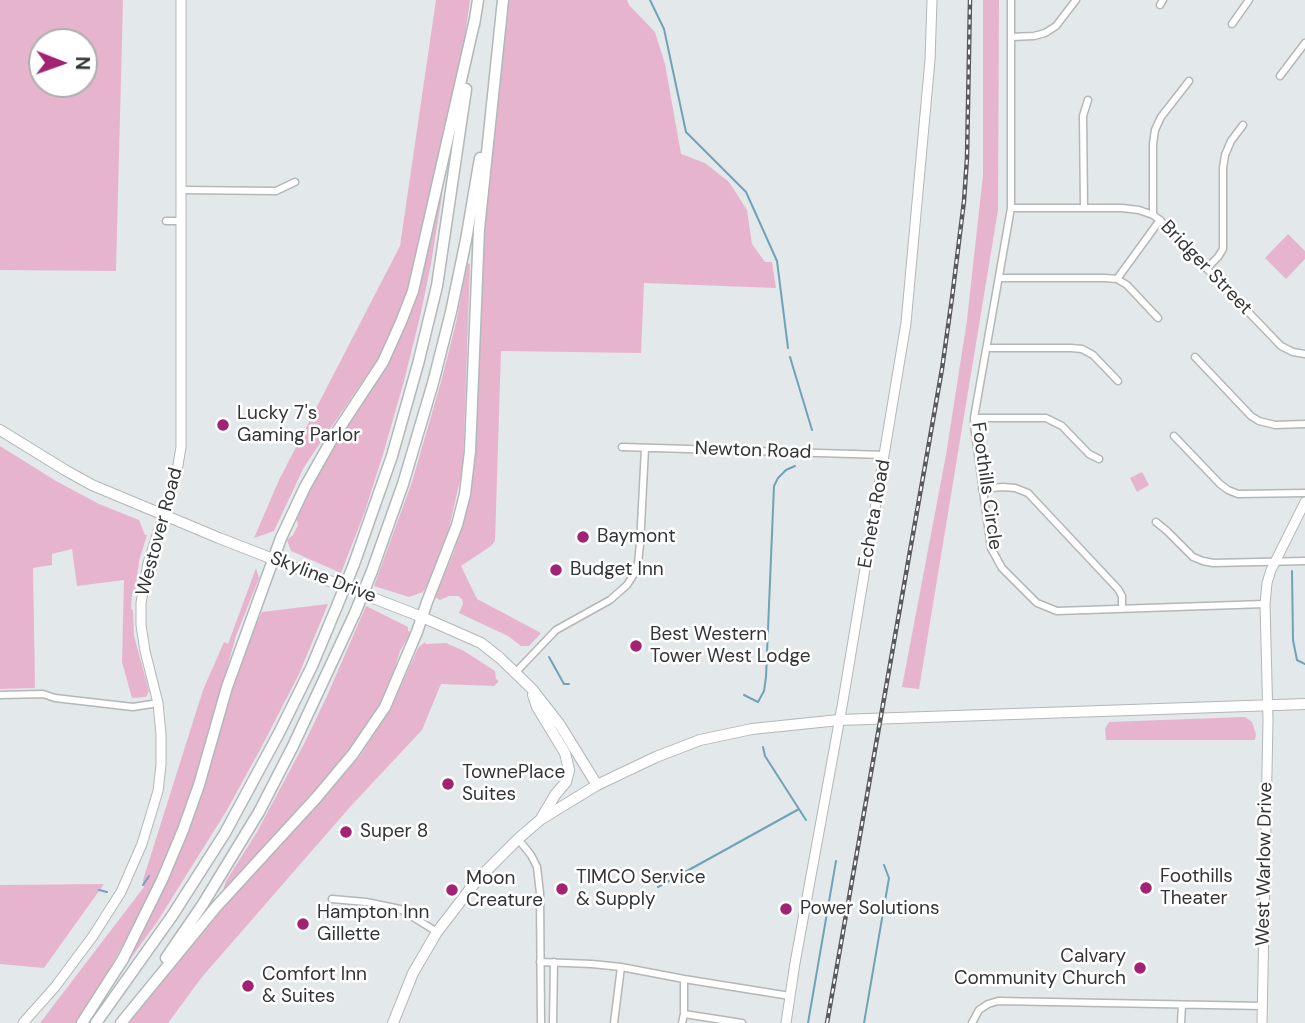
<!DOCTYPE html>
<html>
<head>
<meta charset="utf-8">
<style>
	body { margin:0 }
	#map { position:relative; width:1305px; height:1023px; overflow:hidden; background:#e3e8ea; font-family:"DM Sans",sans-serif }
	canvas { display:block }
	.north { position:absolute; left:28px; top:28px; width:70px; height:70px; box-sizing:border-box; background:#fff; border:2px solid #adaeae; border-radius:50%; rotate:91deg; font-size:19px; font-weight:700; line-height:28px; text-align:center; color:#323435 }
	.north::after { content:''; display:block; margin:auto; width:24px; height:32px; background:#a22274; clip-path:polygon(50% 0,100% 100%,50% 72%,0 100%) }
</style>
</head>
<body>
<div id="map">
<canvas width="1305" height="1023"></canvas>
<div class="north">N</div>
</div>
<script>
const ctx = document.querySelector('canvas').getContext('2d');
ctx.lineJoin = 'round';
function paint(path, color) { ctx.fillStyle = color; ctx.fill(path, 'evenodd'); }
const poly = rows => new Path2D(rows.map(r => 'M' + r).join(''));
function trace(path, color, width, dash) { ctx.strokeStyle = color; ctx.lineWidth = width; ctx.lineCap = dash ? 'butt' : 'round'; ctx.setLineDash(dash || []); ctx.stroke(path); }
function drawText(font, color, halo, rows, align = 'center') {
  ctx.font = font + ' "DM Sans",sans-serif'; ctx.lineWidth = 5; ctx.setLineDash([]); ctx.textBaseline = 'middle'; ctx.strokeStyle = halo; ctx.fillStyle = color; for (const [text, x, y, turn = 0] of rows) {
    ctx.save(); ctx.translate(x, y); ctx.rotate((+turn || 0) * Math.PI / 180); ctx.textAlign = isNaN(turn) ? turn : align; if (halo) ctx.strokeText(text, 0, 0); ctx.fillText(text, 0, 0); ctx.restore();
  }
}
const green = poly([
	[0,0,123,0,116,271,0,270],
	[42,42,84,42,84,84,42,84],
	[436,0,470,0,464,43,451,109,407,292,382,353,304,467,274,531,254,538,279,480,400,246],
	[509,0,627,0,629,5,655,32,665,64,681,154,705,163,729,182,747,210,752,244,765,262,772,262,776,288,644,283,641,353,501,351,495,541,491,546,461,566,477,599,541,633,529,646,521,646,508,636,459,613,463,604,462,599,458,596,449,596,440,600,435,597,454,552,468,494,481,232],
	[983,0,999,0,998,210,919,689,902,687,946,455,967,320,983,175],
	[440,195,442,195,431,264,420,317,404,381,384,451,365,511,341,573,291,551,287,540,293,535,298,525,296,518,321,467,385,368],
	[1288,234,1305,251,1305,259,1286,279,1265,258],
	[467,263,470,264,463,467,447,537,433,575,423,592,409,597,374,586,412,482,441,382,456,323],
	[0,446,56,481,99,504,139,520,145,535,147,535,139,561,135,593,132,594,131,609,133,610,134,636,149,691,146,697,132,698,122,662,124,580,77,586,72,549,52,554,52,565,33,568,35,688,0,689],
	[1142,472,1149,485,1137,492,1130,478],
	[256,568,259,578,236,636,199,768,181,826,152,893,97,991,76,1023,40,1023,144,887,143,880,203,690,224,642,228,644],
	[328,604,299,674,262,746,227,810,157,922,112,984,151,912,249,638,262,612],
	[366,606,408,627,408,631,411,632,400,651,387,694,370,724,346,757,310,799,231,885,223,890,226,881,257,832,305,742,327,696],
	[425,642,426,644,446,643,464,651,495,671,496,679,499,681,494,686,441,684,422,730,350,807,202,977,168,1023,129,1023,173,965,217,911,299,821,331,789,360,756,390,710,418,648],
	[1245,717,1252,722,1256,734,1255,740,1106,740,1105,729,1109,722],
	[104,884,44,968,0,964,0,885]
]);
const stream = poly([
	[650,0,664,29,686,132,746,192,777,261,788,348],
	[790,357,812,430],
	[1292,571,1293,640,1297,660,1305,664],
	[549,657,564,684,569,684],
	[744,695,758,702,764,691,766,677,774,486,778,478,786,470,795,466],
	[763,747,765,756,806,820],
	[143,885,149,876],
	[658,887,799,809],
	[99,890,107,892],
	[808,1023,836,861],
	[864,1023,889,878,884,865]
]);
const street = poly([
	[1011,0,1011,208,974,418,975,433,991,548,1002,568,1037,603,1057,611,1265,604],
	[1160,5,1163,0],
	[1232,24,1249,0],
	[1011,37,1034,36,1045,33,1056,26,1076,0],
	[1280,76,1305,43],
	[181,190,276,191,295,182],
	[1011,208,1122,208,1139,210,1153,215,1160,220,1281,346,1293,352,1305,354],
	[1084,208,1083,116,1088,100],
	[1153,215,1153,144,1155,130,1161,117,1189,81],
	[166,221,181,221],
	[1207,268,1218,257,1223,249,1223,168,1225,155,1231,141,1243,125],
	[999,278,1105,278,1117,279,1127,285,1158,318],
	[1117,279,1160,220],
	[987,348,1071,348,1082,349,1093,355,1118,381],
	[1195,357,1251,416,1259,421,1275,425,1305,424],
	[974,418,1046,418,1062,426,1089,454,1099,459],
	[1174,436,1220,484,1228,490,1238,494,1305,493],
	[622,447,885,455],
	[982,489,1003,487,1015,488,1028,493,1118,589,1122,596,1122,609],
	[1156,522,1167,531,1193,557,1203,561,1213,563,1305,561],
	[516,672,556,630,610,600,627,585,634,574,638,563,640,544,645,448],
	[0,695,43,694,55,698,133,707,158,703],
	[518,839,531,855,537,867,540,893,541,1023],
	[332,899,366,902,400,909,437,932],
	[540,962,592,964,621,967,684,979,790,996],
	[684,1014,742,1023],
	[553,1023,554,962],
	[614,1023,621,967],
	[682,1023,684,1014,684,979],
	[972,1023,979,1010,988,1004,998,1001,1263,1006],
	[1181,1023,1182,1005]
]);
const secondary = poly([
	[23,1023,55,987,93,936,121,892,142,844,158,791,161,765,161,735,158,703,145,651,141,625,141,603,148,563,176,477,181,447,181,0],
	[786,1023,795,963,843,701,906,323,930,60,932,0],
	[1262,1023,1268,721,1265,604,1267,583,1271,570,1305,502]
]);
const primary = poly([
	[0,430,65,470,92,485,219,538,422,617,481,643,500,658,532,689,560,725,597,785],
	[533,695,537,707,565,753,569,770,566,782,555,795,542,817],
	[393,1023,413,973,437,932,477,880,518,839,540,820,597,785,656,757,700,740,752,729,839,720,1305,704]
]);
const highway = poly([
	[474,25,478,0],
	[354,564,392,456,418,364,437,286,466,89],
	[372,571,403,484,433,383,451,312,466,240,480,158],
	[166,958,203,904,259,812,293,746,355,613],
	[82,1023,123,959,162,880,183,830,199,785,227,687,281,538,305,487,331,441,383,362,401,322,413,291,475,19],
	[96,1023,172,916,225,833,279,733,312,666,337,606],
	[121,1023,216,907,317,797,353,754,385,707,417,632,427,602,457,525,465,494,470,451,479,229,503,0]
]);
const rail = poly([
	[827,1023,942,369,952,298,964,201,967,158,970,0]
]);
const highwayBridge = poly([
	[337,606,354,564],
	[355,613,372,571]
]);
const markers = [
	[223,425,7,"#a22274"],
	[583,537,7,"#a22274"],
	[556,570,7,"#a22274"],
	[636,646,7,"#a22274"],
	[448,784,7,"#a22274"],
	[346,832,7,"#a22274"],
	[1146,888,7,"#a22274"],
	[562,889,7,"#a22274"],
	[452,890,7,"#a22274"],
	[786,909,7,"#a22274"],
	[303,924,7,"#a22274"],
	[1140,968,7,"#a22274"],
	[248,986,7,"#a22274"]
];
const streetNames = [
	["Bridger Street",1206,268,46],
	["Newton Road",753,451,2],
	["Foothills Circle",986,486,82],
	["Echeta Road",875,514,-80],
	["Westover Road",160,532,-75],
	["Skyline Drive",323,578,21],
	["West Warlow Drive",1265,864,-89]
];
const poiNames = [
	["Lucky 7's",237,414],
	["Gaming Parlor",237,436],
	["Baymont",597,537],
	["Budget Inn",570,570],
	["Best Western",650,635],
	["Tower West Lodge",650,657],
	["TownePlace",462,773],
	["Suites",462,795],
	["Super 8",360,832],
	["Foothills",1160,877],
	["Theater",1160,899],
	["TIMCO Service",576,878],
	["& Supply",576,900],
	["Moon",466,879],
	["Creature",466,901],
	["Power Solutions",800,909],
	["Hampton Inn",317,913],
	["Gillette",317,935],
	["Calvary",1126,957,"right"],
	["Community Church",1126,979,"right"],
	["Comfort Inn",262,975],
	["& Suites",262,997]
];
paint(green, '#e7b4ce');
trace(stream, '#70a3b7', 2);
trace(street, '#b2b7b8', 9);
trace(secondary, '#b2b7b8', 11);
trace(primary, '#b2b7b8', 12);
trace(highway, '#b2b7b8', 13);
trace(street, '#fff', 6);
trace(secondary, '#fff', 9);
trace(primary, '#fff', 10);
trace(highway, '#fff', 10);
trace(rail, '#585a5c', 4.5);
trace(rail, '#fff', 2, [5]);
trace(highwayBridge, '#b2b7b8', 13, []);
trace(highwayBridge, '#fff', 10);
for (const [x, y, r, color] of markers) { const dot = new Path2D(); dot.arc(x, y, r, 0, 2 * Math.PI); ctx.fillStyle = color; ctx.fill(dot); trace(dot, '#fff', 2.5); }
drawText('19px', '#323435', '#fff', streetNames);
drawText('19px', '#323435', '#fff', poiNames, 'left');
</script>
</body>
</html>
